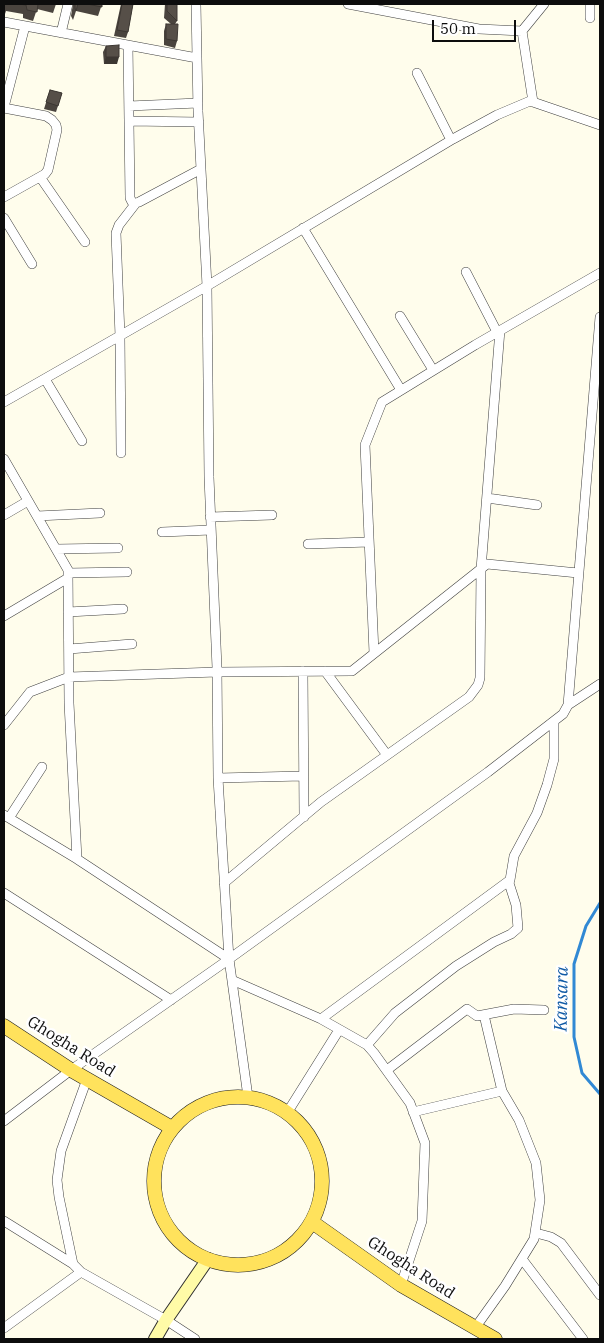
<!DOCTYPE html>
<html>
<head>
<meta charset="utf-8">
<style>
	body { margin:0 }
	#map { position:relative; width:604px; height:1343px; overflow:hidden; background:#fffdec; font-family:"IBM Plex Serif",serif }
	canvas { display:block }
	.frame { position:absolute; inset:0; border:5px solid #0d0d0d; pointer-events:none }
	.scale { position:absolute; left:432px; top:20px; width:84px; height:22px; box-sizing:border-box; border:2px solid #0d0d0d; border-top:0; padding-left:6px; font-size:15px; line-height:18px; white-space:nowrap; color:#0d0d0d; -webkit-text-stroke:4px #fff; paint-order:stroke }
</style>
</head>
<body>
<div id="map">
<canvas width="604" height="1343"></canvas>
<div class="frame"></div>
<div class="scale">50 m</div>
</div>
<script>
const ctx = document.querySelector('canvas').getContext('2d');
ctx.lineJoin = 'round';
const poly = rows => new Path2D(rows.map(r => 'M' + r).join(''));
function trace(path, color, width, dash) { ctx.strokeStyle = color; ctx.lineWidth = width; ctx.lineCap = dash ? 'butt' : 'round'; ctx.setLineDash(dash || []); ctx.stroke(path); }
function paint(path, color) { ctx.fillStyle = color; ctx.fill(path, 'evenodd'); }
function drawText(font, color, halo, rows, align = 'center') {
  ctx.font = font + ' "IBM Plex Serif",serif'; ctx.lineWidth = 5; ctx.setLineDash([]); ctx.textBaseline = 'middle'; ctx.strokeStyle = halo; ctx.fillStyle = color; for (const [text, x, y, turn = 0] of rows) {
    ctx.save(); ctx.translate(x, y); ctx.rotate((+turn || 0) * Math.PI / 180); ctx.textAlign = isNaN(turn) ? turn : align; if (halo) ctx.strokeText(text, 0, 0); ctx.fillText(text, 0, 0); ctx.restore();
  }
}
const stream = poly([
	[600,903,586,926,574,964,574,1037,582,1073,600,1094]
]);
const street = poly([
	[196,4,198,111,207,286,209,477,217,668,218,778,229,959,248,1097],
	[348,4,479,29,522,31,544,4],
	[590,18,590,4],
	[4,22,197,58],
	[522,31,533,102],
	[61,33,68,4],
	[128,45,130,198,132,202,136,203,139,202,201,169],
	[417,73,451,140],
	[129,106,198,103],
	[4,107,25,26],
	[4,108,46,116,52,120,56,125,57,130,48,170,45,174,4,197],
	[129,121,199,122],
	[40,177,85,242],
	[4,218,32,264],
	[303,228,401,390],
	[466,272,497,332],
	[400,316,433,370],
	[45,379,82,441],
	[4,402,207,286,453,139,497,115,530,101,600,125],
	[121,453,120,336,116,233,119,225,136,203],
	[4,459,68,570,69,703,77,859,229,959],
	[487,498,537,505],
	[4,515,28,501],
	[37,516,100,513],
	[210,517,272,515],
	[162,532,211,530],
	[308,544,369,542],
	[56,549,118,548],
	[68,573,127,572],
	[68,612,123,609],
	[4,616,68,578],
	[69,649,132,644],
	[374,653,365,445,382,402,475,345,600,273],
	[303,671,304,817],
	[325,671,387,755],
	[568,705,600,684],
	[4,725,30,692,69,677,217,672,352,671,487,564,578,573],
	[218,778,303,776],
	[4,815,77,859],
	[9,818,42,767],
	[224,883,321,802,469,697,478,685,480,678,481,569,500,330],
	[4,893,171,1000],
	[232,980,321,1019,367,1045],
	[484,1015,502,1091],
	[321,1019,510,880],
	[387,1070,467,1009,477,1016,514,1009,544,1010],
	[413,1112,502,1091,519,1120,536,1163,540,1200,534,1239,505,1286,475,1328],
	[287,1113,339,1030],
	[4,1121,71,1070,225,962,488,772,563,714,568,705,600,317],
	[4,1221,73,1264,81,1272,166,1320,195,1339],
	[536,1233,551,1237,561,1243,600,1295],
	[522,1259,583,1339],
	[73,1264,59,1197,57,1180,61,1151,87,1079],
	[401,1285,422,1221,425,1143,410,1103,374,1053,367,1045,395,1013,456,966,494,942,511,934,518,928,516,905,509,883,510,880,514,856,537,813,547,785,554,759,554,721],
	[4,1328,81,1272]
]);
const secondary = poly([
	[155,1339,166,1320,208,1259]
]);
const primary = poly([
	[4,1026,71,1070,172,1128],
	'154 1181a84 84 0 1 1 168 0a84 84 0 1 1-168 0Z',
	[312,1222,401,1285,495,1339]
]);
const wall = poly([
	[4,4,56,4,53,13,37,9,33,21,23,18,23,14,6,11,5,14,4,14],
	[73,4,102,4,98,16,76,11,73,20,71,16],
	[121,4,133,4,128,32,126,38,114,36],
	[165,4,177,4,177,21,175,24,177,41,175,48,164,45,164,31,166,24,171,24,164,18],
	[106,46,117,64,104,64,103,52],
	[50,90,62,93,56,112,44,109]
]);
const shadedWall = poly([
	[106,57,119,57,117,64,104,64]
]);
const building = poly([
	[18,4,38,4,37,12,27,10,26,5,18,4],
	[75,4,78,4,76,11,75,8,75,4],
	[87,4,102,4,102,7,87,4],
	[122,4,133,4,128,32,117,30,122,4],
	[167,4,177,4,177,21,167,11,167,4],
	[166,24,178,24,177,41,166,39,166,24],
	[119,45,119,57,106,57,106,46,119,45],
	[50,90,62,93,58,106,46,102,50,90]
]);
const streetNames = [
	["Ghogha Road",71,1047,32],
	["Ghogha Road",411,1268,33]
];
const waterNames = [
	["Kansara",562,999,-89]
];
trace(stream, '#3189d4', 3);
trace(street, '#404040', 10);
trace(secondary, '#2f2f2f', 14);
trace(primary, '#1e1e1e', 15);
trace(street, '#fff', 9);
trace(secondary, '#fffba7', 12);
trace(primary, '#ffe25c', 14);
paint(wall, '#4a443e');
paint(shadedWall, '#3c3732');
paint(building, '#564f48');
trace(building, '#3c3732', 1);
drawText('16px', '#0d0d0d', '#fff', streetNames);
drawText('italic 18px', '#105aa5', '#fff', waterNames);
</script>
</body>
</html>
